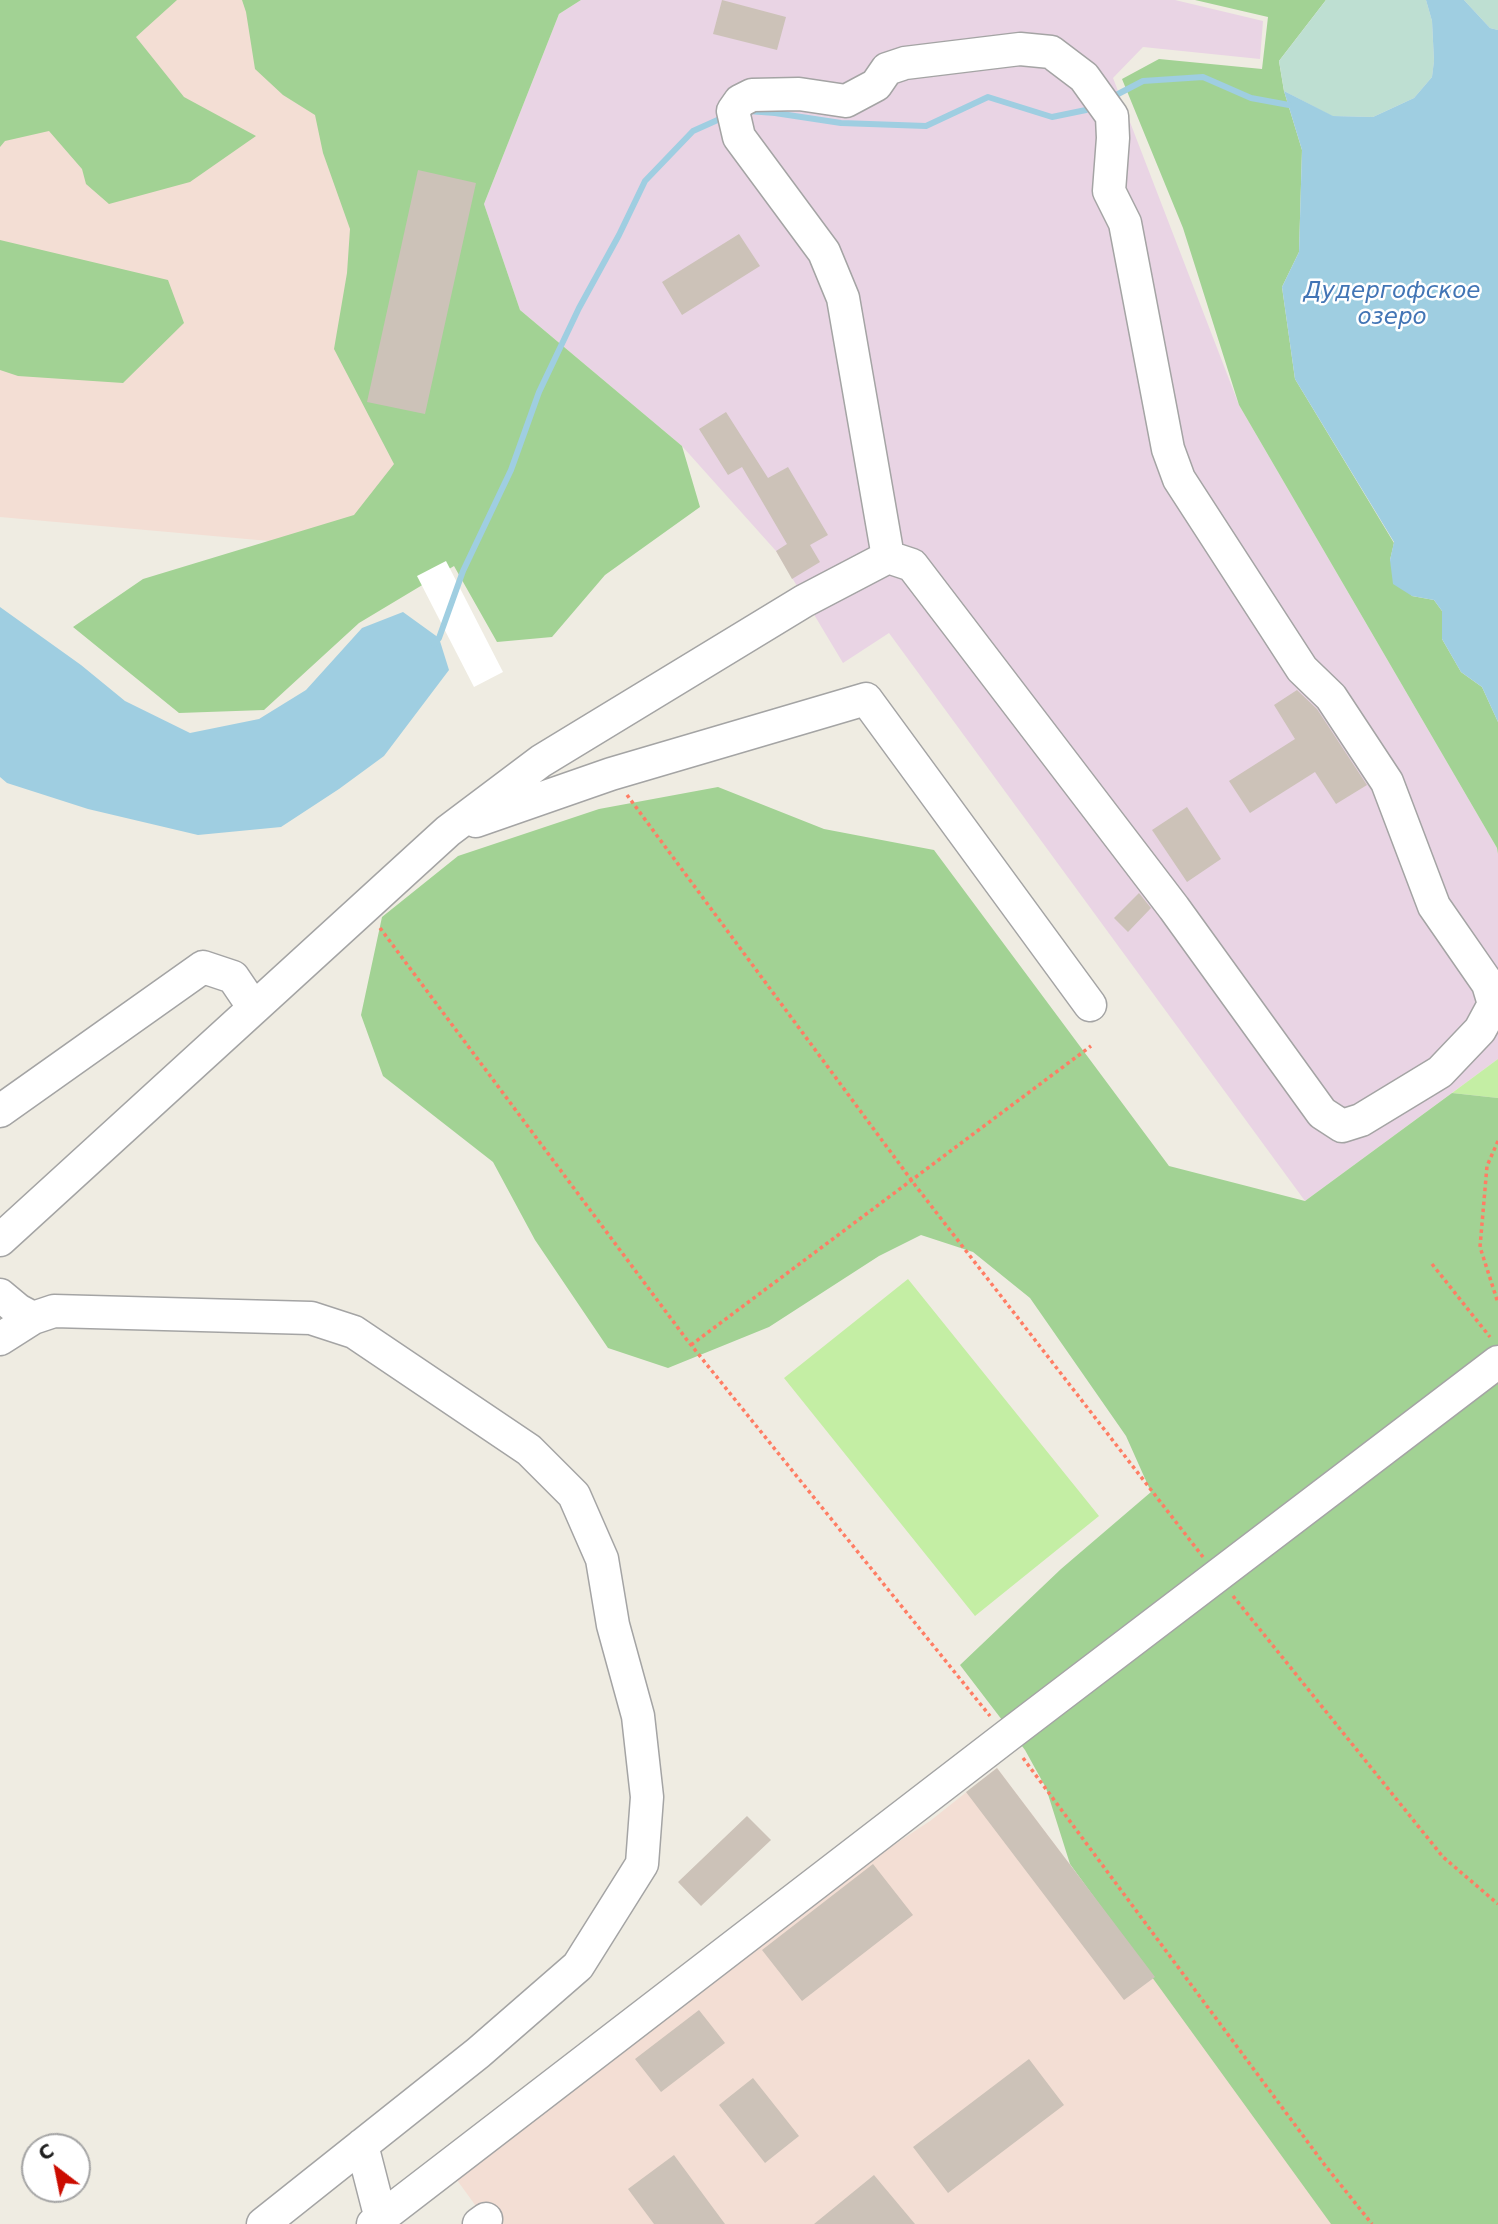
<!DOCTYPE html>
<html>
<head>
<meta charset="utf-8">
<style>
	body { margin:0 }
	#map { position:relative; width:1498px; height:2224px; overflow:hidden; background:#efece2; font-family:"DejaVu Sans",sans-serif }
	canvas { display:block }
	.north { position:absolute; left:21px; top:2133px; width:70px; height:70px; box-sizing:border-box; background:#fff; border:2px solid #a5a5a5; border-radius:50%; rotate:328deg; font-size:19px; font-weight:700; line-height:28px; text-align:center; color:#1d1d1d }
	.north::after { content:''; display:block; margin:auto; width:24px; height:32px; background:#cb0c00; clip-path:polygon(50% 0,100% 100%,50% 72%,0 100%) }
</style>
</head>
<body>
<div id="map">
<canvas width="1498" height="2224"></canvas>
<div class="north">С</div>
</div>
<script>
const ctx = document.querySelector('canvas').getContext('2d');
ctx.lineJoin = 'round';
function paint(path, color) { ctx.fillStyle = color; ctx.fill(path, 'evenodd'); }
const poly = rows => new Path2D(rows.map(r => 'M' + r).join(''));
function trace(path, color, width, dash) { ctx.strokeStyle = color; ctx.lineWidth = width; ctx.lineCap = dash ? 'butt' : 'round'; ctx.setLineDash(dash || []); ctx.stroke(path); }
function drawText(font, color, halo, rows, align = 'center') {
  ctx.font = font + ' "DejaVu Sans",sans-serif'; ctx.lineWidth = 5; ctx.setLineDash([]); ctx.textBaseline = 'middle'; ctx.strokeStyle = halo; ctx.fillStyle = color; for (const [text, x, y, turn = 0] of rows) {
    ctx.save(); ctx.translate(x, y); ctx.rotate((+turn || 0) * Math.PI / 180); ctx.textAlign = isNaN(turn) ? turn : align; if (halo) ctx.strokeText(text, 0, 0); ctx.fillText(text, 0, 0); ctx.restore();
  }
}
const industrial = poly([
	[581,0,1175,0,1263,21,1260,59,1143,47,1113,78,1239,405,1497,848,1498,854,1498,1059,1305,1201,889,633,843,663,776,551,682,446,520,310,484,204,559,14]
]);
const military = poly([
	[0,0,561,0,507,82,420,517,359,549,0,517],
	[997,1768,1155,1977,1332,2224,489,2224,454,2176,877,1856,930,1821]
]);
const grass = poly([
	[1498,1059,1498,1098,1452,1093],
	[908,1279,1099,1516,975,1616,784,1378]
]);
const forest = poly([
	[0,0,177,0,136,37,184,97,256,136,190,182,109,204,86,184,82,169,49,131,5,141,0,147],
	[242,0,581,0,559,14,484,204,520,310,682,446,700,507,605,575,552,637,497,642,454,566,359,623,264,710,179,713,73,627,143,579,354,515,394,464,334,349,347,273,350,229,323,153,315,115,283,95,255,69,246,12],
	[1195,0,1326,0,1279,61,1284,91,1302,150,1299,252,1282,287,1295,379,1394,543,1390,560,1412,596,1434,600,1442,611,1442,639,1461,672,1482,687,1498,722,1498,854,1497,848,1239,405,1183,228,1122,79,1159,59,1262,69,1268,17],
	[0,240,168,280,184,323,123,383,18,376,0,370],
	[718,787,824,829,934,850,1169,1166,1305,1201,1452,1093,1498,1098,1498,2224,1331,2224,1070,1864,1046,1788,1025,1750,960,1665,1061,1569,1151,1492,1126,1436,1030,1298,973,1252,921,1235,879,1256,769,1327,668,1368,608,1348,535,1240,493,1162,383,1076,361,1015,382,917,458,856,599,809]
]);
const wetland = poly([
	[1326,0,1426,0,1432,21,1434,61,1432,77,1414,98,1373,117,1332,116,1284,91,1279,61],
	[1464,0,1498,0,1498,30,1490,28]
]);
const water = poly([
	[1426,0,1464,0,1490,28,1498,30,1498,722,1482,687,1461,672,1442,639,1442,611,1434,600,1412,596,1393,584,1390,560,1394,542,1295,379,1282,287,1299,252,1302,150,1284,91,1333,116,1373,117,1414,98,1432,77,1434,61,1432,21],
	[0,607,81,665,125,701,190,733,259,719,306,690,362,628,403,612,439,638,449,670,384,756,339,789,281,827,198,835,88,809,7,783,0,777]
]);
const pier = poly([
	[446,561,503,672,474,687,417,576]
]);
const stream = poly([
	[1118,94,1143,81,1203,77,1251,98,1289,105],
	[748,111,775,113,841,123,926,126,988,97,1052,117,1086,110],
	[434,644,439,638,463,571,511,470,539,392,579,308,619,235,645,181,693,131,722,118]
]);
const building = poly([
	[722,0,786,17,777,50,713,34],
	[418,170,476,183,425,414,367,402],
	[739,234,760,266,682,315,662,282],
	[726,412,768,478,788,467,828,535,810,545,820,562,792,579,776,551,787,544,742,467,728,475,699,429],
	[1297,690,1317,709,1367,785,1336,804,1315,772,1250,813,1229,781,1295,739,1274,705],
	[1187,807,1221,859,1187,882,1152,830],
	[1139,893,1151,908,1128,932,1114,918],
	[997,1768,1155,1977,1124,2000,966,1792],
	[747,1816,771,1840,701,1906,678,1882],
	[873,1864,913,1915,802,2001,762,1950],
	[699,2010,725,2043,661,2092,635,2059],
	[1029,2059,1064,2105,948,2193,913,2147],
	[753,2078,799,2136,765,2163,719,2105],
	[674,2155,725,2224,654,2224,628,2189],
	[874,2175,915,2224,814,2224]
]);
const path = poly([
	[627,795,915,1185,1203,1557],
	[380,928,687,1340,990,1716],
	[1498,1141,1487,1166,1480,1247,1498,1303],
	[1432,1264,1490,1337],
	[691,1345,1091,1046],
	[1233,1596,1443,1857,1498,1904],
	[1023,1758,1324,2164,1372,2224]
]);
const minor = poly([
	[476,821,611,774,866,699,1090,1005],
	[0,1111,203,967,233,977,254,1008],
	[0,1240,448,831,541,761,804,601,888,557,912,565,1174,908,1322,1113,1342,1126,1361,1120,1440,1072,1480,1030,1494,1004,1488,984,1434,906,1387,782,1331,697,1302,669,1179,479,1168,449,1125,223,1109,191,1113,138,1112,116,1084,77,1051,52,1020,49,905,63,887,69,876,85,846,101,799,94,752,95,740,101,733,111,739,137,824,252,843,298,888,557],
	[0,1295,18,1310,33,1318],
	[0,1339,33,1318,54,1311,311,1318,354,1332,529,1450,574,1495,602,1559,613,1625,638,1716,647,1797,642,1864,578,1966,478,2053,263,2224],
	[362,2145,381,2219],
	[373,2224,1007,1736,1498,1362],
	[479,2224,486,2219]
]);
const waterNames = [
	["Дудергофское",1392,292],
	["озеро",1392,318]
];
paint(industrial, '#e9d4e4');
paint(military, '#f3ded4');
paint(grass, '#c4eea4');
paint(forest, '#a2d294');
paint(wetland, '#bedfd2');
paint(water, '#9fcee1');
paint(pier, '#fff');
trace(stream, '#9fcee1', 6);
paint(building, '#ccc2b8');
trace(minor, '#a4a4a4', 35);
trace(path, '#ff7d64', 3.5, [3.5, 3.5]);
trace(minor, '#fff', 32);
drawText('italic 23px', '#4275b5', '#fff', waterNames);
</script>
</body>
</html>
